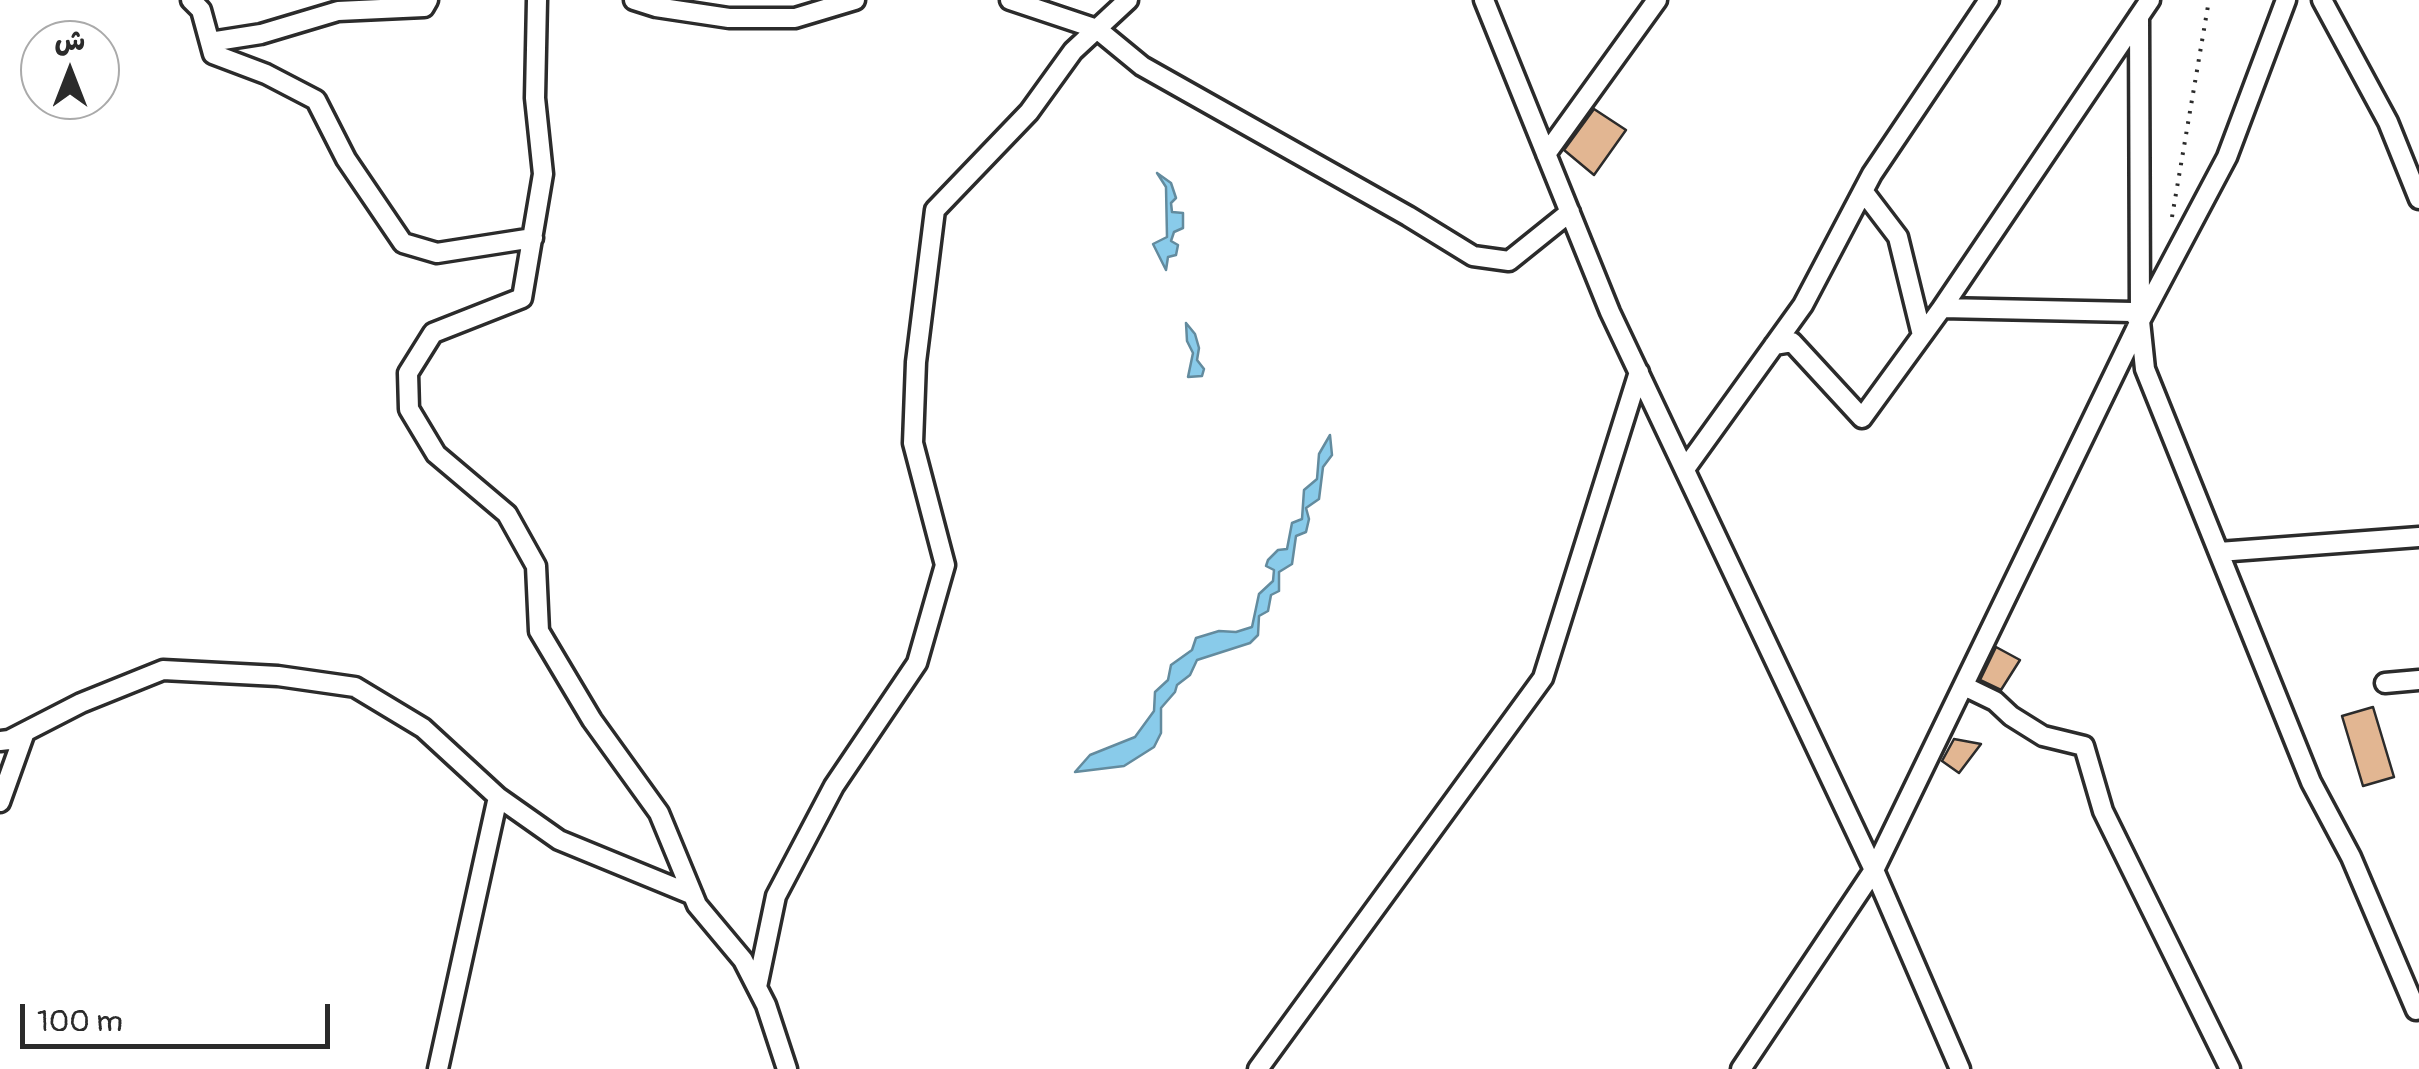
<!DOCTYPE html>
<html>
<head>
<meta charset="utf-8">
<style>
	body { margin:0 }
	#map { position:relative; width:2419px; height:1069px; overflow:hidden; background:#fff; font-family:Pangolin,"Playpen Sans Arabic",sans-serif }
	canvas { display:block }
	.north { position:absolute; left:20px; top:20px; width:100px; height:100px; box-sizing:border-box; background:#fff; border:2px solid #aaa; border-radius:50%; rotate:0deg; font-size:28px; font-weight:700; line-height:40px; text-align:center; color:#2b2b2b }
	.north::after { content:''; display:block; margin:auto; width:35px; height:45px; background:#2b2b2b; clip-path:polygon(50% 0,100% 100%,50% 72%,0 100%) }
	.scale { position:absolute; left:20px; top:1004px; width:310px; height:45px; box-sizing:border-box; border:5px solid #2b2b2b; border-top:0; padding-left:12px; font-size:30px; line-height:35px; white-space:nowrap; color:#2b2b2b; -webkit-text-stroke:8px #fff; paint-order:stroke }
</style>
</head>
<body>
<div id="map">
<canvas width="2419" height="1069"></canvas>
<div class="north">ش</div>
<div class="scale">100 m</div>
</div>
<script>
const ctx = document.querySelector('canvas').getContext('2d');
ctx.lineJoin = 'round';
function paint(path, color) { ctx.fillStyle = color; ctx.fill(path, 'evenodd'); }
const poly = rows => new Path2D(rows.map(r => 'M' + r).join(''));
function trace(path, color, width, dash) { ctx.strokeStyle = color; ctx.lineWidth = width; ctx.lineCap = dash ? 'butt' : 'round'; ctx.setLineDash(dash || []); ctx.stroke(path); }
const water = poly([
	[1157,173,1171,183,1176,198,1171,203,1172,212,1183,213,1183,228,1174,232,1171,241,1178,245,1176,255,1168,257,1166,270,1153,244,1167,237,1166,187,1157,173],
	[1186,323,1195,334,1199,348,1197,360,1204,369,1202,376,1188,377,1193,353,1187,341,1186,323],
	[1330,435,1332,455,1323,467,1319,499,1306,508,1309,519,1306,532,1296,536,1292,564,1279,572,1279,591,1271,595,1268,611,1259,616,1258,635,1250,643,1197,660,1190,675,1177,685,1175,692,1161,708,1161,733,1154,747,1124,766,1075,772,1090,755,1135,737,1154,711,1155,692,1168,680,1171,665,1192,650,1196,638,1219,631,1236,632,1252,627,1259,594,1273,581,1274,570,1266,566,1268,560,1278,550,1287,549,1292,523,1302,519,1304,490,1317,479,1319,454,1330,435]
]);
const building = poly([
	[1594,109,1626,130,1594,175,1564,150,1594,109],
	[1996,647,2020,660,2001,690,1980,680,1996,647],
	[2373,707,2394,777,2363,786,2342,716,2373,707],
	[1954,739,1981,744,1959,773,1942,761,1954,739]
]);
const path = poly([
	[2172,217,2209,0]
]);
const street = poly([
	[191,0,201,10,213,54,266,74,316,100,346,159,403,243,437,253,533,238],
	[537,0,535,98,543,174,522,298,433,333,408,373,409,409,436,454,507,514,536,566,539,631,592,720,659,813,697,905,743,960,766,1005,787,1069],
	[634,0,656,7,729,18,795,18,855,0],
	[1010,0,1097,29,1142,66,1408,216,1473,256,1509,261,1570,212],
	[1484,0,1610,312,1874,870,1960,1069],
	[2322,0,2388,122,2419,199],
	[2139,16,2140,315],
	[210,42,261,34,338,11,424,7,428,0],
	[1546,154,1657,0],
	[1863,191,1898,237,1922,335],
	[1942,308,2150,0],
	[1774,345,1792,342,1862,418,1942,308,2132,312,2140,321,2145,369,2311,782,2351,857,2416,1010,2419,1009],
	[1685,469,1803,305,1872,174,1989,0],
	[2219,552,2419,537],
	[2385,683,2419,680],
	[1964,686,1995,701,2011,716,2043,736,2084,746,2103,811,2230,1069],
	[0,741,9,740,81,703,163,670,278,676,355,687,423,728,498,797,559,840,693,895],
	[0,802,25,732],
	[757,987,776,896,834,786,917,663,945,565,913,443,916,362,935,210,1029,112,1073,51,1128,0],
	[438,1069,498,797],
	[1258,1069,1543,678,1639,372],
	[1741,1069,1874,870,2140,321,2227,157,2286,0]
]);
paint(water, '#89cbea');
trace(water, '#638b9e', 2.5);
paint(building, '#e2b692');
trace(building, '#2b2b2b', 2.5);
trace(street, '#2b2b2b', 25);
trace(path, '#2b2b2b', 4, [2.5, 8]);
trace(street, '#fff', 18);
</script>
</body>
</html>
